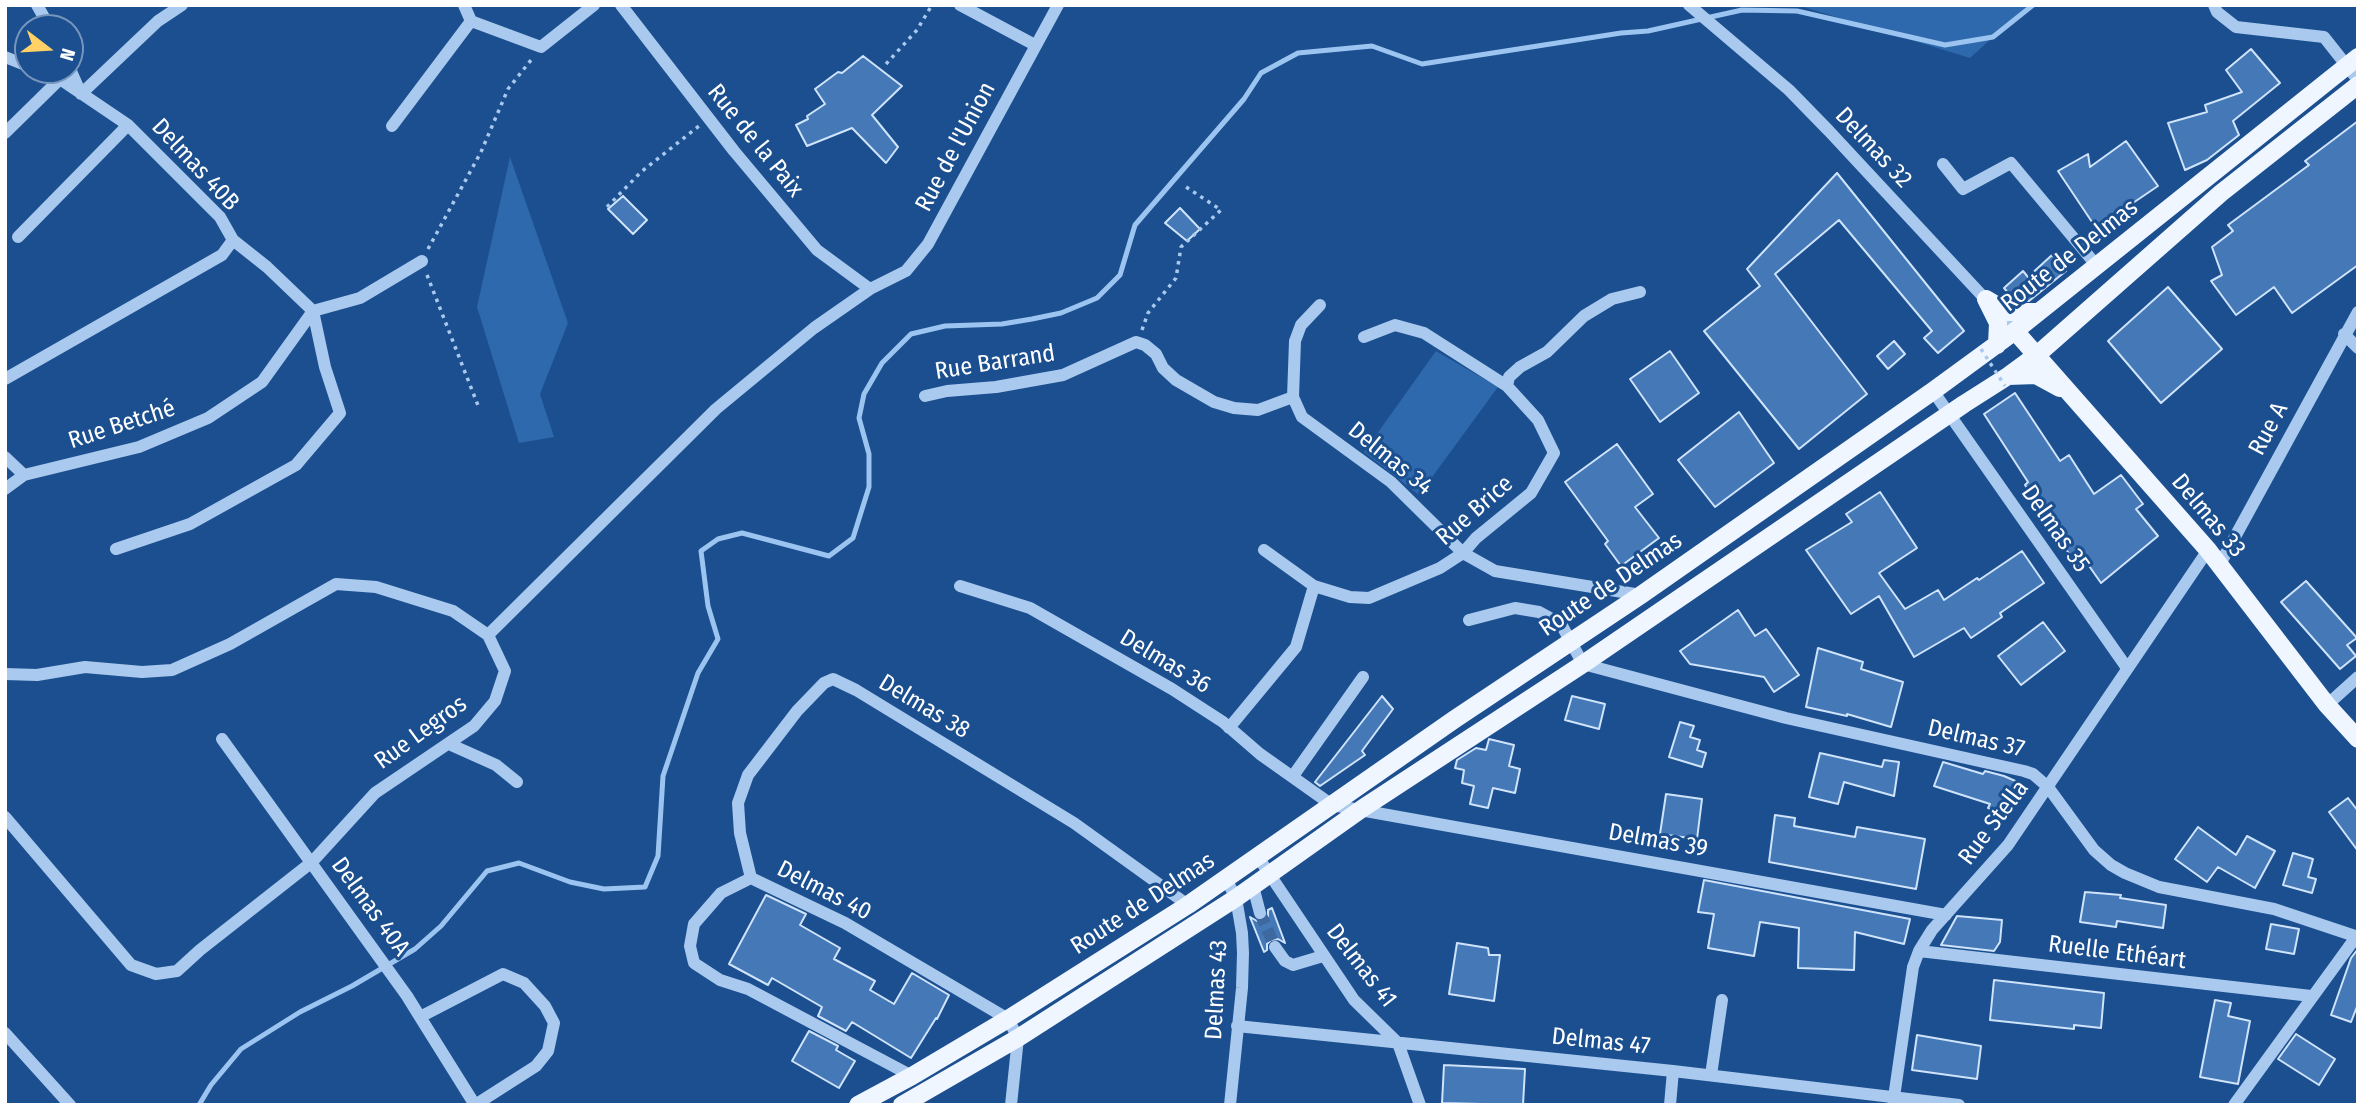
<!DOCTYPE html>
<html>
<head>
<meta charset="utf-8">
<style>
	body { margin:0 }
	#map { position:relative; width:2363px; height:1110px; overflow:hidden; background:#1b4f8f; font-family:"Fira Sans Condensed",sans-serif }
	canvas { display:block }
	.frame { position:absolute; inset:0; border:7px solid #fff; pointer-events:none }
	.north { position:absolute; left:14px; top:14px; width:70px; height:70px; box-sizing:border-box; background:#1b4f8f; border:2px solid #7695bc; border-radius:50%; rotate:107deg; font-size:19px; font-weight:700; line-height:28px; text-align:center; color:#fff }
	.north::after { content:''; display:block; margin:auto; width:24px; height:32px; background:#ffd166; clip-path:polygon(50% 0,100% 100%,50% 72%,0 100%) }
</style>
</head>
<body>
<div id="map">
<canvas width="2363" height="1110"></canvas>
<div class="frame"></div>
<div class="north">N</div>
</div>
<script>
const ctx = document.querySelector('canvas').getContext('2d');
ctx.lineJoin = 'round';
function paint(path, color) { ctx.fillStyle = color; ctx.fill(path, 'evenodd'); }
const poly = rows => new Path2D(rows.map(r => 'M' + r).join(''));
function trace(path, color, width, dash) { ctx.strokeStyle = color; ctx.lineWidth = width; ctx.lineCap = dash ? 'butt' : 'round'; ctx.setLineDash(dash || []); ctx.stroke(path); }
function drawText(font, color, halo, rows, align = 'center') {
  ctx.font = font + ' "Fira Sans Condensed",sans-serif'; ctx.lineWidth = 6; ctx.setLineDash([]); ctx.textBaseline = 'middle'; ctx.strokeStyle = halo; ctx.fillStyle = color; for (const [text, x, y, turn = 0] of rows) {
    ctx.save(); ctx.translate(x, y); ctx.rotate((+turn || 0) * Math.PI / 180); ctx.textAlign = isNaN(turn) ? turn : align; if (halo) ctx.strokeText(text, 0, 0); ctx.fillText(text, 0, 0); ctx.restore();
  }
}
const green = poly([
	[1797,5,2028,5,1970,58],
	[510,157,568,323,540,394,554,437,519,443,477,307],
	[1436,351,1498,387,1419,495,1364,452]
]);
const stream = poly([
	[199,1105,211,1085,241,1049,300,1012,352,986,415,949,441,926,487,871,519,863,570,882,604,889,645,887,658,856,663,776,698,673,718,639,708,606,701,551,718,539,742,533,829,556,853,538,869,487,869,454,859,418,864,394,882,363,911,334,945,326,1002,324,1032,319,1061,313,1097,298,1120,275,1135,225,1244,99,1261,73,1298,53,1372,46,1422,64,1621,33,1648,31,1742,10,1797,11,1945,45,1993,37,2033,5]
]);
const building = poly([
	[2251,49,2280,83,2233,121,2239,135,2207,160,2185,170,2168,123,2207,112,2205,105,2242,92,2226,70,2251,49],
	[863,56,902,86,872,115,898,147,886,163,852,128,807,146,796,125,808,119,807,116,825,104,815,89,838,72,842,73,863,56],
	[2358,121,2358,265,2292,313,2274,287,2236,315,2211,281,2222,275,2212,247,2233,231,2228,225,2309,165,2305,161,2358,121],
	[2126,141,2158,186,2096,228,2058,171,2088,154,2090,167,2126,141],
	[1837,173,1964,331,1938,353,1924,338,1932,331,1839,220,1775,274,1867,394,1799,449,1704,331,1760,286,1747,269,1837,173],
	[623,196,647,220,633,234,608,209,623,196],
	[1180,208,1200,229,1187,241,1165,223,1180,208],
	[2052,255,2066,271,2029,301,2015,301,2004,288,2023,271,2028,277,2052,255],
	[2168,287,2222,349,2161,403,2108,341,2168,287],
	[1894,341,1905,354,1888,369,1877,356,1894,341],
	[1670,351,1699,393,1660,422,1630,379,1670,351],
	[2015,393,2060,461,2069,455,2094,494,2121,475,2143,504,2136,509,2158,536,2101,583,2087,563,2080,567,2048,527,2051,525,2025,485,2028,482,1984,414,2015,393],
	[1739,412,1774,463,1715,507,1678,460,1739,412],
	[1617,444,1653,494,1635,507,1659,538,1621,566,1605,544,1608,541,1565,482,1617,444],
	[1880,492,1917,548,1879,573,1905,609,1938,590,1944,600,1977,578,1979,580,2022,551,2044,583,2000,613,2002,617,1971,638,1964,628,1914,657,1879,596,1851,614,1806,550,1852,522,1846,514,1880,492],
	[2306,581,2357,638,2347,645,2356,656,2340,669,2281,602,2306,581],
	[1738,610,1755,636,1766,629,1799,675,1774,692,1764,677,1690,664,1680,651,1738,610],
	[2043,622,2065,651,2021,685,1998,656,2043,622],
	[1818,648,1863,662,1861,669,1903,682,1891,727,1847,714,1847,716,1806,707,1818,648],
	[1382,696,1393,709,1362,751,1365,755,1320,786,1315,782,1382,696],
	[1572,696,1605,704,1599,729,1565,720,1572,696],
	[1680,722,1694,726,1690,737,1700,740,1697,750,1706,753,1702,767,1669,757,1680,722],
	[1489,739,1514,745,1509,766,1520,769,1515,793,1493,788,1488,808,1470,804,1474,786,1462,783,1464,770,1455,768,1457,760,1476,748,1486,750,1489,739],
	[1820,753,1882,767,1884,760,1899,762,1894,796,1844,782,1838,804,1809,797,1820,753],
	[1943,762,1983,774,1985,771,2004,776,2022,784,2006,818,1988,808,1990,804,1934,786,1943,762],
	[1666,794,1702,799,1697,839,1660,834,1666,794],
	[2348,798,2358,811,2358,851,2329,812,2348,798],
	[1775,815,1795,818,1794,826,1855,837,1857,827,1925,839,1916,889,1769,862,1775,815],
	[2198,827,2236,855,2247,836,2275,851,2255,888,2218,867,2207,882,2175,859,2198,827],
	[2293,853,2313,859,2308,877,2316,879,2312,893,2283,885,2293,853],
	[1704,880,1910,919,1904,944,1855,932,1854,970,1798,968,1799,928,1760,922,1754,956,1708,948,1714,914,1698,912,1704,880],
	[2085,892,2121,895,2120,898,2166,905,2163,928,2117,921,2116,927,2080,922,2085,892],
	[766,895,806,914,800,925,840,948,834,959,875,981,870,990,894,1004,912,973,949,995,937,1019,936,1018,911,1058,852,1022,846,1031,818,1016,822,1007,772,978,768,985,729,964,766,895],
	[1272,908,1285,943,1278,939,1271,940,1267,944,1267,950,1264,952,1250,917,1257,921,1263,921,1268,916,1268,910,1272,908],
	[1957,916,2002,920,2000,942,1994,951,1941,945,1957,916],
	[2271,924,2299,929,2294,954,2266,949,2271,924],
	[1457,943,1488,948,1489,955,1500,955,1494,1001,1449,994,1457,943],
	[2358,949,2358,1004,2351,1022,2331,1015,2351,958,2358,949],
	[1994,980,2104,993,2101,1028,2074,1025,2074,1029,1990,1020,1994,980],
	[2215,1000,2231,1003,2228,1016,2250,1021,2238,1084,2200,1077,2215,1000],
	[809,1031,838,1046,836,1050,855,1061,839,1088,792,1061,809,1031],
	[2296,1034,2335,1059,2319,1085,2278,1059,2296,1034],
	[1917,1035,1981,1046,1977,1079,1912,1070,1917,1035],
	[1444,1065,1525,1069,1523,1105,1442,1103,1444,1065]
]);
const minorTunnel = poly([
	[1260,913,1275,947]
]);
const path = poly([
	[886,64,917,30,932,5],
	[607,207,641,172,699,126],
	[428,249,481,152,508,89,531,60],
	[427,275,479,408],
	[1142,330,1148,313,1176,278,1181,247,1221,210,1186,187]
]);
const minor = poly([
	[37,5,50,28],
	[464,5,471,21,541,47,594,5],
	[621,5,734,151,817,250,870,289],
	[960,5,1035,45],
	[1689,5,1789,90,1829,131,2015,331],
	[2214,5,2217,12,2236,27,2324,37,2358,80],
	[5,57,28,66],
	[70,69,81,94,158,21,182,5],
	[392,126,471,21],
	[5,133,60,79],
	[1943,164,1963,189,2011,163,2097,266],
	[18,237,128,125],
	[1320,305,1301,325,1295,341,1293,397,1302,417,1391,482,1463,553,1495,571,1641,595],
	[2344,334,2358,348],
	[5,379,222,255,233,240,220,217,128,125,60,79,37,70],
	[1507,386,1509,377,1520,367,1547,352,1584,316,1612,299,1640,292],
	[1933,391,2127,668],
	[925,396,947,391,996,387,1063,375,1136,342,1145,345,1156,354,1163,368,1176,380,1214,402,1234,408,1258,410,1293,397],
	[5,457,24,475,139,447,208,418,262,382,313,311,267,267,233,240],
	[5,489,24,475],
	[116,549,190,524,296,465,340,413,325,367,313,311,360,298,422,261],
	[1264,550,1314,586,1350,597,1369,598,1440,568,1463,553,1476,538,1531,493,1554,453,1538,420,1507,386,1424,333,1395,325,1364,337],
	[2219,566,2358,312],
	[960,586,1030,608,1172,689,1223,722,1260,754,1332,805,1946,915],
	[1469,620,1515,608,1539,612,1561,624,1583,664,1786,718,2024,771,2033,774,2048,787,2094,850,2111,865,2125,873,2159,887,2274,909,2358,937],
	[488,635,716,409,814,328,870,289,906,271,928,244,1058,5],
	[5,674,37,675,85,667,142,672,172,670,230,644,336,584,376,587,453,611,488,635,505,671,495,701,474,726,375,793,312,862,200,950,177,971,156,974,131,965,5,817],
	[2327,705,2358,677],
	[1229,728,1296,647,1314,586],
	[222,739,407,996,420,1017,475,1105,536,1066,548,1051,554,1023,545,1006,524,983,503,974,420,1017],
	[449,744,496,765,517,782],
	[1293,776,1363,677],
	[1258,857,1354,1000,1398,1043,1420,1105],
	[751,878,740,833,738,803,748,775,797,711,824,683,833,679,856,690,1074,823,1188,905],
	[1226,879,1236,898,1242,933,1243,953,1242,988,1230,1105],
	[1253,886,1260,913],
	[1275,947,1285,961,1293,965,1323,956],
	[1919,951,2311,996],
	[1237,1026,1673,1071,1959,1105],
	[5,1033,70,1105],
	[1711,1075,1722,1000],
	[912,1076,748,989,720,980,694,963,690,946,694,924,721,893,751,878,845,923,1008,1019,1018,1038,1011,1105],
	[1893,1104,1913,967,1919,951,1932,930,2008,845,2208,550],
	[1670,1105,1673,1071],
	[2234,1105,2356,937]
]);
const major = poly([
	[1986,299,2008,312,2039,312],
	[1986,299,1998,323,1997,345],
	[2015,331,2208,550,2327,705,2358,739],
	[2008,376,2036,375,2060,388],
	[858,1105,912,1076,1008,1019,1188,905,1455,719,1641,595,1933,391,2015,331,2358,57],
	[902,1105,1018,1038,1236,898,1363,808,1583,664,1964,404,2008,376,2038,354,2221,193,2358,85]
]);
const pathBridge = poly([
	[1981,349,2005,386]
]);
const streetNames = [
	["Rue de la Paix",755,141,51],
	["Rue de l'Union",956,147,-62],
	["Delmas 32",1873,148,47],
	["Delmas 40B",195,165,47],
	["Route de Delmas",2070,256,-38],
	["Rue Barrand",995,363,-9],
	["Rue Betché",122,425,-18],
	["Rue A",2269,429,-62],
	["Delmas 34",1390,459,39],
	["Rue Brice",1475,511,-41],
	["Delmas 33",2208,516,50],
	["Delmas 35",2055,529,55],
	["Route de Delmas",1611,585,-34],
	["Delmas 36",1165,662,31],
	["Delmas 38",924,707,31],
	["Rue Legros",421,733,-36],
	["Delmas 37",1976,739,13],
	["Rue Stella",1994,823,-53],
	["Delmas 39",1658,841,10],
	["Delmas 40",824,891,27],
	["Route de Delmas",1143,904,-33],
	["Delmas 40A",370,907,54],
	["Ruelle Ethéart",2117,953,7],
	["Delmas 41",1361,966,52],
	["Delmas 43",1217,990,-87],
	["Delmas 47",1601,1042,6]
];
paint(green, '#2e69ad');
trace(stream, '#9cc4f0', 5);
paint(building, '#4478b7');
trace(building, '#cfe3fa', 2);
trace(minorTunnel, '#3d69a0', 12, [12, 6]);
trace(path, '#a9c9ee', 3.5, [3.5, 5]);
trace(minor, '#a9c9ee', 12);
trace(major, '#f0f6ff', 18);
trace(pathBridge, '#a9c9ee', 3.5, [3.5, 5]);
drawText('24px', '#fff', '#1b4f8f', streetNames);
</script>
</body>
</html>
